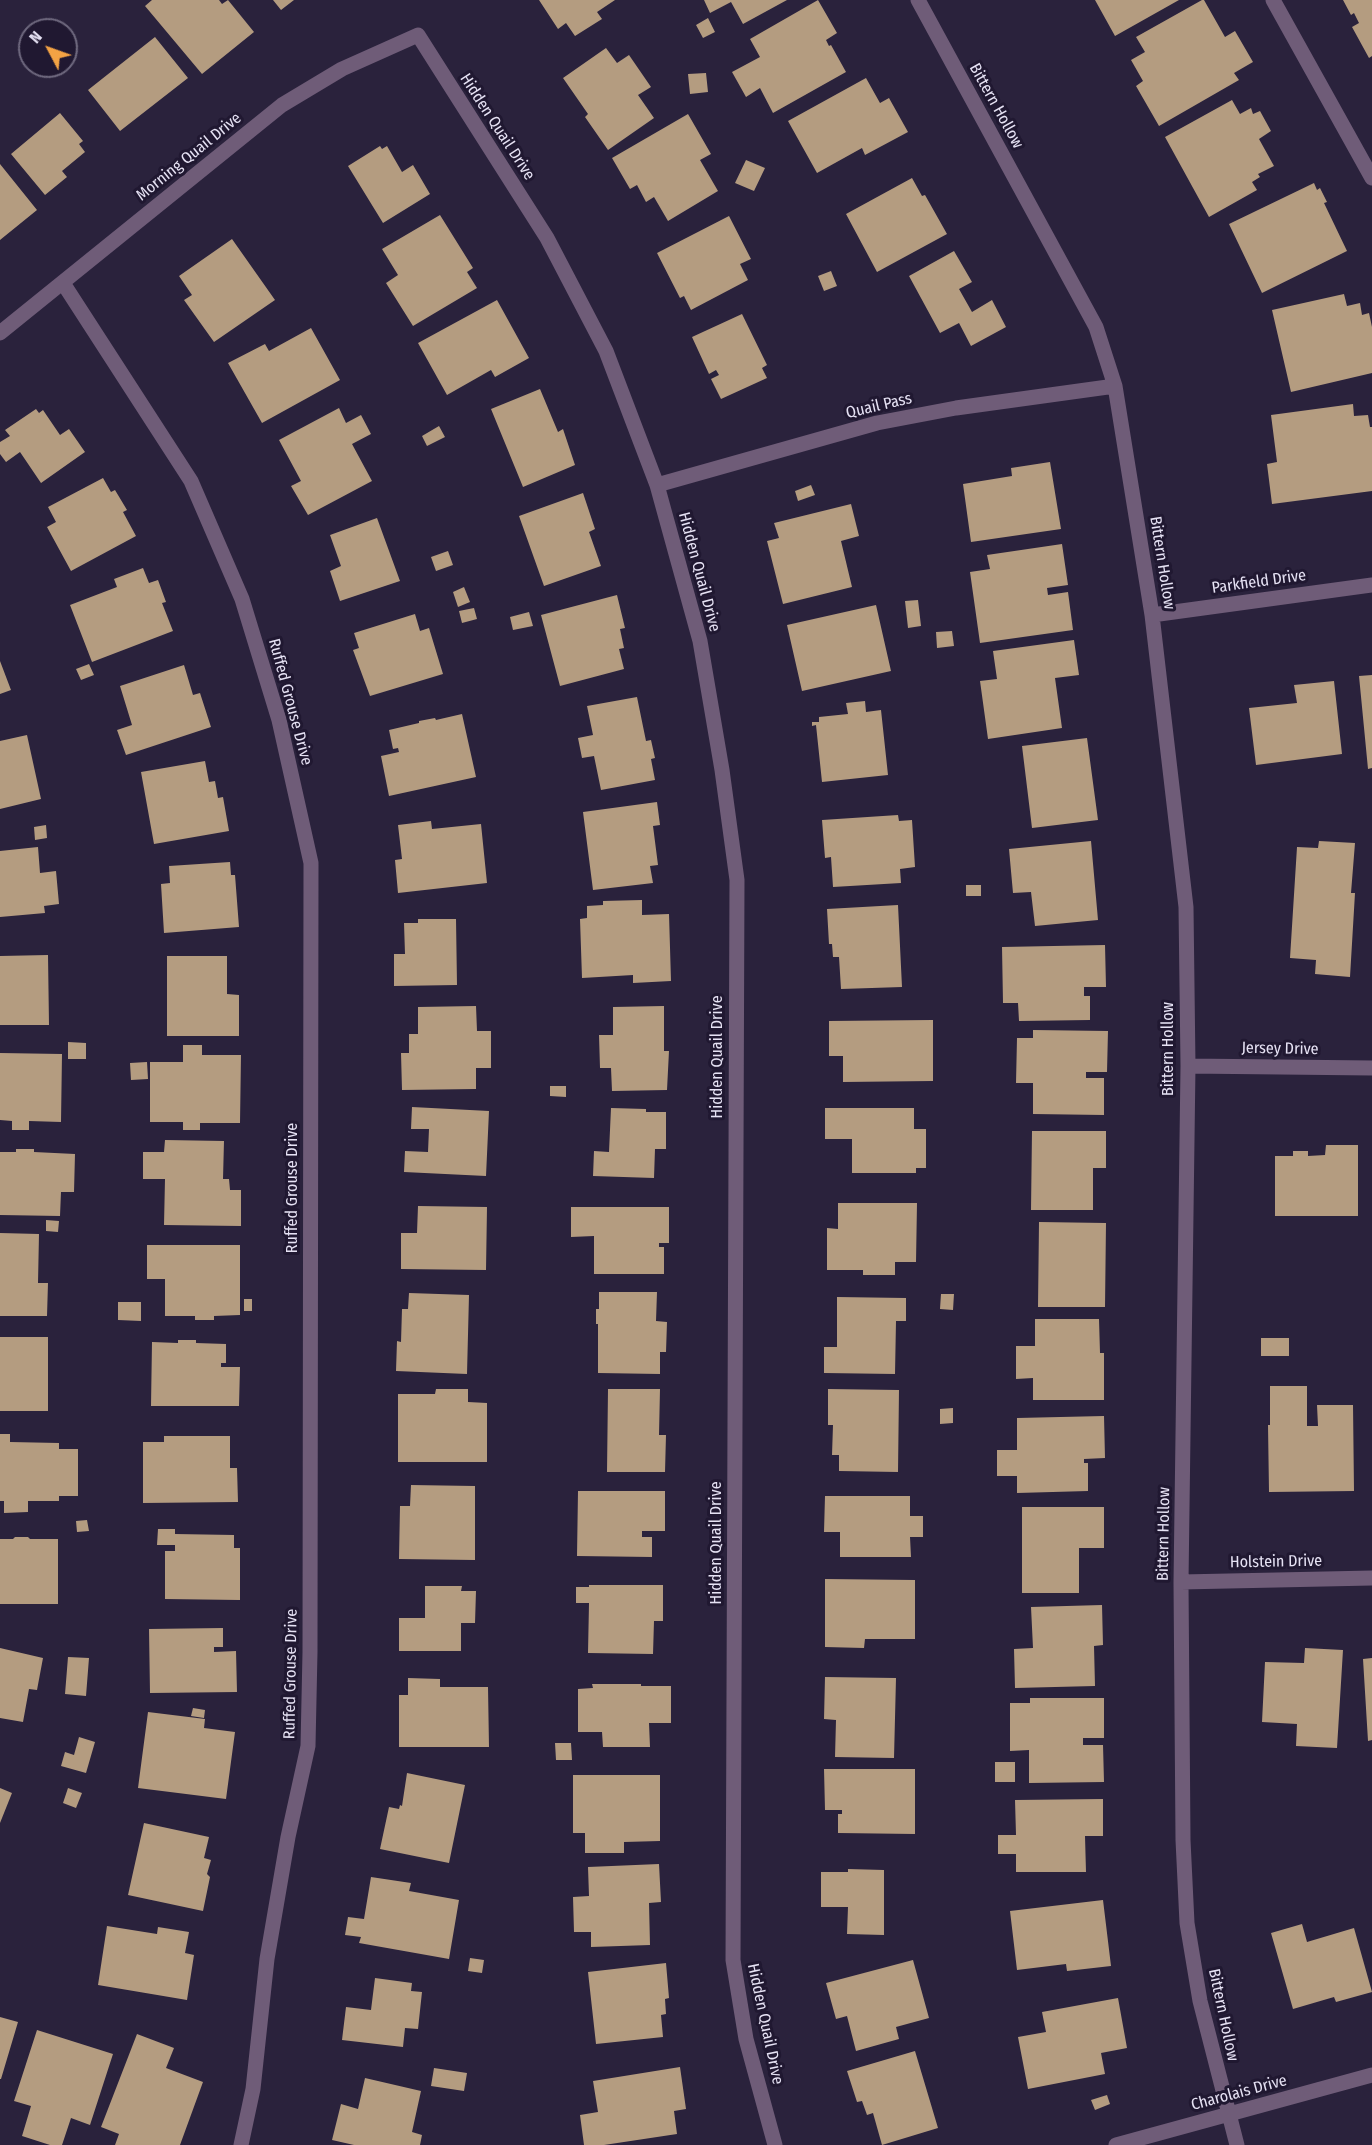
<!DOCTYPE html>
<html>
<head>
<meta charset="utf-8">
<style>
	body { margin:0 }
	#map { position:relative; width:1372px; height:2145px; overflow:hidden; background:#2a223c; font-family:"Fira Sans Condensed",sans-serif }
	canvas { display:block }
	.north { position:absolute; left:18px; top:18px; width:60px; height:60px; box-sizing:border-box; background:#201831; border:2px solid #6f697f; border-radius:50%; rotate:311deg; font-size:16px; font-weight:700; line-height:24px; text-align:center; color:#e6e2f4 }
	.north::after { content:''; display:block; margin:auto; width:21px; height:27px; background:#f4a344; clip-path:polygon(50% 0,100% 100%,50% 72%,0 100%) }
</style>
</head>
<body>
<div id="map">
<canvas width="1372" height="2145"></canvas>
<div class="north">N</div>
</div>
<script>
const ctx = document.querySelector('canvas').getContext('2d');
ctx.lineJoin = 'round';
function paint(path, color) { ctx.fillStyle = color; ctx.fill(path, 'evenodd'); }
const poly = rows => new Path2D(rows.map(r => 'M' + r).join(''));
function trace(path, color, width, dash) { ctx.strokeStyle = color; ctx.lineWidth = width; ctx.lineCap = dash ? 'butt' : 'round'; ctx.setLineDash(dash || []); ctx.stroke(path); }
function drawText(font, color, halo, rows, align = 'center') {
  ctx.font = font + ' "Fira Sans Condensed",sans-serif'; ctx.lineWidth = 6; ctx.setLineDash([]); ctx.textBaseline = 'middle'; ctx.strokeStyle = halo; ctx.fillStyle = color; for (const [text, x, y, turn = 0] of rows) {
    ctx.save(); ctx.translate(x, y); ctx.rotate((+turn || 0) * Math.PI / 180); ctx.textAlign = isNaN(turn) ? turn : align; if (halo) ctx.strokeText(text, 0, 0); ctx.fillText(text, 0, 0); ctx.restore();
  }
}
const building = poly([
	[152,0,219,0,222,4,228,0,254,32,202,74,145,6],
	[273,0,294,0,281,10],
	[539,0,615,0,597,12,602,19,575,36,566,23,558,29],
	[704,0,787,0,743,24,731,2,710,13],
	[818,0,837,33,826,40,829,46,831,45,846,72,773,113,760,88,746,97,732,72,760,57,750,39],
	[1095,0,1179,0,1115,36],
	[1202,0,1204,0,1225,37,1235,31,1253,62,1234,73,1239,80,1159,126,1136,86,1143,81,1131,60,1145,52,1136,37],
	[1343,0,1372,0,1372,56,1369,58,1352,27,1359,23,1354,13,1351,15],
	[708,18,715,32,703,38,696,25],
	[155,37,188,78,120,131,88,90],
	[606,48,617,63,629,55,651,87,638,95,654,118,608,150,585,117,588,114,563,78],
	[706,73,708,92,690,94,688,74],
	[866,78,880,103,889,98,908,132,865,155,862,148,817,173,788,121],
	[1232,100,1240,114,1251,108,1253,114,1260,111,1271,131,1259,139,1274,166,1258,174,1260,177,1252,182,1257,190,1209,217,1165,137],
	[60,113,83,141,79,144,85,152,62,171,67,177,45,195,11,154],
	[688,114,711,154,700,160,718,191,668,221,654,197,646,202,637,185,630,189,612,158],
	[380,146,382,149,387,146,402,172,413,165,430,194,383,223,348,166],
	[746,160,765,168,754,191,735,183],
	[0,164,37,210,0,240],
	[912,178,922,196,925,195,947,234,877,272,846,214],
	[1314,183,1317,190,1320,188,1327,202,1324,203,1347,251,1262,293,1229,224],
	[440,215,473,268,467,272,477,288,413,326,386,283,398,275,382,249],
	[729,216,751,259,740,264,748,280,691,310,684,296,680,298,657,253],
	[232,239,275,300,214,342,184,300,192,295,179,276],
	[954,251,972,282,959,289,972,312,992,300,1006,327,971,346,959,323,940,333,909,276],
	[831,271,837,286,824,291,818,276],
	[1344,294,1347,306,1360,303,1362,315,1369,313,1372,327,1372,373,1291,392,1272,310],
	[497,300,529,358,495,377,491,370,447,395,418,343],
	[742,314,767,365,762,368,767,378,721,399,711,379,719,375,716,370,709,374,692,337],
	[311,328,340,380,262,423,228,363,265,344,269,351],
	[540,389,558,432,563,429,575,465,523,487,491,409],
	[1353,404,1354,416,1368,415,1370,427,1372,427,1372,491,1272,504,1267,464,1277,462,1271,415],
	[339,408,346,423,361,415,371,434,352,444,372,481,308,515,291,486,301,481,279,440],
	[36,409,39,413,43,410,60,435,69,429,85,452,41,483,20,452,6,462,0,454,0,442,10,436,5,430],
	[439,426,445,437,427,446,422,436],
	[1050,462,1061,529,971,542,963,484,1012,476,1011,468],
	[103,478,111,492,115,490,127,510,123,512,136,536,71,571,47,527,56,522,48,507],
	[811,485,815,495,798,501,795,491],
	[583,493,595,529,589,532,601,566,544,586,519,516],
	[851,504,859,536,841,541,852,587,783,604,767,541,779,538,774,523],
	[377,518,400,581,340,601,330,571,341,566,330,535],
	[1062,544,1068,585,1047,588,1048,595,1068,592,1073,630,980,643,970,572,990,569,987,555],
	[448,551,453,565,436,571,431,557],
	[143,568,149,583,158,580,166,602,162,603,173,631,92,662,70,605,117,587,114,579],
	[464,587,470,602,458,607,453,592],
	[617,595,625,628,620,629,624,648,619,649,624,669,560,686,541,615],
	[918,600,921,626,908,628,905,601],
	[876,605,891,671,802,691,787,625],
	[474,608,477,619,462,623,459,611],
	[529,612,533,626,513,630,510,617],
	[415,614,420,631,429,628,443,674,370,696,353,650,359,648,354,633],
	[952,631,954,646,937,648,936,632],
	[1074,640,1079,675,1055,678,1062,728,988,739,980,681,997,679,993,651],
	[0,661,11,690,0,694],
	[89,664,94,675,81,680,76,669],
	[184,665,193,695,200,693,211,727,126,755,117,730,132,725,120,686],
	[1372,675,1372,768,1368,769,1359,676],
	[1334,681,1342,754,1256,765,1249,708,1297,703,1294,685],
	[637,697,646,741,651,740,655,758,651,759,655,780,601,790,594,756,582,758,578,738,593,735,587,706],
	[865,701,866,712,881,710,888,775,822,782,816,725,812,726,812,722,819,722,819,717,848,714,846,703],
	[462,714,476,777,389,796,381,756,399,752,398,748,393,749,389,730,419,723,419,721,435,718,436,720],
	[27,735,41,799,0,809,0,741],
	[1087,738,1098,820,1032,828,1022,746],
	[205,761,209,782,215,781,218,798,223,797,229,831,154,844,141,772],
	[657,802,660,825,653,826,658,865,650,866,653,883,593,890,583,812],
	[898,815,899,821,912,820,915,867,900,869,901,883,833,887,831,857,825,858,822,820],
	[431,821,432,829,481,824,487,883,398,893,395,860,402,859,398,825],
	[46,825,47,838,35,840,34,827],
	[1091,841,1098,920,1035,926,1031,892,1013,893,1009,849],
	[1319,841,1355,843,1351,893,1355,893,1350,977,1315,974,1316,960,1290,958,1297,847,1318,848],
	[38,847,40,873,56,871,59,904,44,906,45,913,0,917,0,851],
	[230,862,231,875,235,875,239,927,164,933,161,884,170,883,169,866],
	[966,885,981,885,981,896,966,896],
	[642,900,642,915,669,914,671,981,633,983,633,975,582,978,580,919,587,918,587,906,603,905,603,901],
	[898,905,902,987,841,989,839,957,833,957,832,944,829,944,827,909],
	[418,919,456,919,457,985,394,986,394,954,405,954,404,923,418,923],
	[1105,945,1106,987,1084,987,1084,996,1090,996,1090,1020,1019,1021,1018,1003,1003,1003,1002,947],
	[48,955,49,1025,0,1025,0,956],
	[167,956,227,956,227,994,239,995,239,1036,167,1036],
	[476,1006,477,1031,491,1031,491,1068,476,1068,476,1089,402,1090,401,1053,409,1053,409,1034,418,1034,418,1007],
	[664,1006,664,1051,669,1051,667,1090,612,1091,611,1068,600,1068,599,1035,613,1035,613,1007],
	[933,1020,933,1081,843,1082,843,1056,829,1056,829,1021],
	[1033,1030,1108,1031,1107,1072,1086,1072,1086,1078,1104,1078,1104,1115,1033,1114,1033,1083,1016,1083,1017,1038,1033,1038],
	[68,1042,86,1043,86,1059,68,1059],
	[183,1045,202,1045,202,1055,241,1055,240,1123,200,1123,200,1130,183,1130,183,1122,150,1122,150,1062,183,1062],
	[0,1053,62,1054,61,1122,29,1121,29,1130,12,1130,12,1121,0,1120],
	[147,1062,148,1079,131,1080,130,1063],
	[550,1086,566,1086,566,1097,550,1096],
	[412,1107,489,1111,486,1176,404,1172,405,1151,428,1152,429,1129,411,1129],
	[611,1108,646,1109,646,1112,666,1112,666,1149,655,1149,654,1178,593,1176,594,1151,609,1152],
	[825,1108,914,1108,914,1129,926,1129,926,1168,916,1168,916,1173,852,1173,852,1139,825,1139],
	[1032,1131,1106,1131,1106,1168,1093,1168,1093,1210,1031,1210],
	[165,1140,224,1141,223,1179,229,1179,230,1190,241,1190,241,1226,164,1225,165,1179,143,1179,143,1152,164,1152],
	[1326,1145,1358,1145,1358,1216,1275,1216,1275,1156,1293,1156,1293,1151,1308,1151,1308,1156,1325,1155],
	[16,1149,34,1149,34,1152,75,1154,74,1192,61,1192,60,1216,0,1215,0,1152,16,1152],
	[838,1203,917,1203,916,1262,895,1262,895,1275,863,1275,863,1270,827,1270,827,1228,838,1229],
	[418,1206,487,1207,486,1270,401,1269,401,1233,417,1233],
	[571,1207,669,1207,669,1243,659,1243,659,1247,664,1247,664,1274,594,1274,594,1236,571,1237],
	[46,1220,59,1221,58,1232,46,1231],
	[1039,1222,1106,1223,1105,1307,1038,1307],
	[0,1233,39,1234,38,1283,48,1283,47,1316,0,1316],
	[147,1245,240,1245,240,1315,214,1316,214,1320,195,1320,195,1316,165,1316,165,1279,147,1279],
	[599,1292,657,1292,656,1321,667,1322,666,1352,660,1352,660,1374,598,1373,598,1324,596,1324,596,1309,599,1309],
	[409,1293,469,1295,467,1374,396,1371,397,1341,401,1342,402,1309,408,1309],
	[941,1294,954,1294,953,1310,940,1309],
	[837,1297,906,1298,906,1321,896,1321,895,1374,824,1373,824,1347,837,1347],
	[244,1299,252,1299,252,1311,244,1311],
	[118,1302,141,1302,141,1321,118,1320],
	[1035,1319,1099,1319,1100,1353,1104,1353,1104,1400,1033,1400,1033,1378,1016,1379,1016,1346,1035,1346],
	[0,1337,48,1337,48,1411,0,1411],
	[1261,1338,1289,1338,1289,1356,1261,1356],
	[178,1340,196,1340,196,1343,226,1344,226,1363,221,1363,221,1367,240,1367,239,1406,151,1406,152,1342,178,1343],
	[1270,1386,1307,1386,1307,1426,1318,1426,1317,1405,1353,1405,1354,1491,1269,1492,1268,1425,1270,1425],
	[436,1389,468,1389,468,1402,487,1403,487,1462,398,1462,398,1394,435,1394],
	[608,1389,660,1389,659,1435,666,1435,665,1472,607,1472],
	[828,1389,899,1390,898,1472,839,1471,839,1455,832,1455,833,1425,828,1425],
	[953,1408,953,1423,940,1424,940,1409],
	[1104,1416,1105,1458,1084,1459,1084,1463,1088,1463,1088,1491,1017,1493,1017,1476,997,1476,997,1450,1017,1450,1017,1418],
	[0,1434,10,1434,10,1442,59,1443,59,1449,78,1449,78,1496,59,1496,59,1501,28,1501,28,1512,4,1513,4,1501,0,1501],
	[164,1436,230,1436,230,1468,237,1468,238,1502,143,1503,143,1442,164,1442],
	[411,1485,475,1486,475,1560,399,1559,400,1506,410,1506],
	[578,1491,665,1491,665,1531,642,1531,642,1537,652,1537,652,1557,577,1556],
	[825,1496,910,1496,910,1516,923,1516,923,1537,910,1537,911,1557,840,1557,840,1532,824,1532],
	[1022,1507,1104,1507,1104,1548,1079,1548,1079,1593,1022,1593],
	[87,1520,89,1531,77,1532,76,1521],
	[158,1529,175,1529,175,1534,234,1535,234,1548,240,1548,240,1600,165,1599,165,1551,175,1551,175,1545,157,1545],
	[15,1537,28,1537,30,1539,58,1539,58,1604,0,1604,0,1539,13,1539],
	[825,1579,915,1580,915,1639,865,1639,864,1648,825,1647],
	[589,1585,663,1585,663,1621,654,1621,653,1654,588,1653,589,1603,576,1603,576,1587,589,1587],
	[425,1586,462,1586,461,1591,476,1591,475,1623,461,1623,461,1651,399,1651,399,1618,425,1618],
	[1102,1605,1103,1645,1094,1646,1095,1686,1015,1688,1014,1649,1033,1648,1031,1607],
	[223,1628,223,1647,214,1647,214,1652,236,1651,237,1692,150,1693,149,1629],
	[0,1648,43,1658,37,1690,29,1689,23,1722,0,1718],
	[1305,1648,1343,1650,1337,1748,1296,1746,1297,1724,1262,1722,1265,1662,1304,1663],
	[68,1657,89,1658,86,1696,65,1694],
	[1372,1658,1372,1740,1368,1741,1363,1659],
	[825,1677,896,1678,894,1758,835,1757,836,1720,824,1719],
	[408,1678,440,1679,440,1687,488,1687,489,1747,399,1747,399,1695,408,1695],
	[592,1684,641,1684,641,1686,671,1686,671,1723,649,1723,650,1747,603,1747,602,1732,578,1732,578,1689,593,1688],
	[1030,1698,1104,1698,1104,1738,1083,1738,1083,1745,1103,1745,1104,1782,1029,1783,1029,1750,1010,1751,1010,1703,1030,1703],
	[193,1708,205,1710,204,1718,191,1716],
	[148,1712,205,1719,204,1728,235,1732,226,1799,138,1788],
	[79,1737,95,1742,86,1773,61,1766,65,1752,74,1755],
	[555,1743,571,1743,572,1760,556,1760],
	[995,1762,1015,1762,1015,1782,995,1782],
	[824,1769,915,1769,915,1834,838,1833,838,1814,842,1814,842,1810,825,1810],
	[407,1773,465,1785,449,1863,380,1849,389,1807,399,1809,400,1805,402,1806],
	[573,1775,660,1775,660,1841,624,1842,624,1853,585,1853,585,1833,573,1833],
	[0,1788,12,1793,0,1823],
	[68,1788,82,1793,76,1808,63,1803],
	[1103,1799,1103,1836,1085,1836,1086,1872,1016,1872,1016,1854,998,1854,998,1835,1016,1835,1015,1800],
	[144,1823,209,1837,204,1858,211,1860,207,1874,210,1877,203,1911,128,1895],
	[659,1864,661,1902,649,1903,650,1945,591,1947,591,1932,574,1932,573,1897,589,1896,588,1867],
	[848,1869,884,1870,884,1935,847,1934,848,1907,821,1907,821,1872,848,1872],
	[371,1877,411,1883,409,1891,459,1900,449,1959,359,1943,361,1937,345,1935,348,1917,364,1919],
	[1103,1900,1111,1966,1067,1971,1066,1964,1017,1970,1010,1911],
	[1302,1924,1307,1942,1354,1928,1372,1992,1336,2002,1334,1997,1293,2009,1271,1933],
	[107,1926,157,1934,158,1927,189,1932,185,1953,194,1955,187,2000,98,1985],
	[470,1958,484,1960,482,1973,468,1971],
	[913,1960,929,2018,896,2027,899,2039,856,2051,847,2016,836,2019,826,1983],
	[666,1963,669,1998,665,1999,666,2014,661,2015,663,2037,596,2044,588,1972],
	[375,1978,412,1983,411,1991,422,1992,418,2029,405,2028,403,2047,342,2040,346,2007,371,2010],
	[1118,1998,1127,2048,1101,2053,1105,2074,1028,2089,1018,2037,1046,2032,1042,2012],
	[0,2017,18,2022,1,2079,0,2079],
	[37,2030,113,2054,90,2125,71,2118,62,2145,50,2145,22,2136,31,2106,14,2101],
	[137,2034,174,2048,166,2068,203,2082,180,2145,115,2145,119,2134,101,2127],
	[915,2051,938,2128,882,2145,873,2113,867,2115,862,2101,857,2102,847,2071],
	[680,2067,686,2109,674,2111,677,2134,604,2145,584,2145,580,2115,598,2112,593,2081],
	[434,2068,467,2073,464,2091,431,2086],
	[365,2078,421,2091,412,2132,422,2135,420,2145,354,2145,332,2140,341,2104,358,2109],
	[1107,2095,1110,2104,1095,2110,1091,2100]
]);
const minor = poly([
	[918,0,1096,327,1115,386,1152,615,1186,907,1188,1066,1181,1582,1183,1840,1187,1923,1200,2001,1237,2145],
	[1273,0,1372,178],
	[63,283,191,481,242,599,279,720,311,863,310,1652,308,1746,288,1837,267,1959,253,2089,241,2145],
	[0,333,282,105,342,69,418,35,547,238,606,351,657,485,700,641,722,770,737,880,733,1960,746,2039,775,2145],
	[657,485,877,423,956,408,1115,386],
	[1152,615,1372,585],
	[1188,1066,1372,1068],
	[1181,1582,1372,1578],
	[1116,2145,1372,2075]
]);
const streetNames = [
	["Bittern Hollow",996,106,61],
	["Hidden Quail Drive",497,127,57],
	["Morning Quail Drive",189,157,-39],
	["Quail Pass",879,406,-13],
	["Bittern Hollow",1162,563,81],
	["Hidden Quail Drive",699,572,75],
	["Parkfield Drive",1259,582,-8],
	["Ruffed Grouse Drive",290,702,75],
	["Bittern Hollow",1169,1049,-90],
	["Jersey Drive",1280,1049,1],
	["Hidden Quail Drive",718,1057,-90],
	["Ruffed Grouse Drive",293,1188,-90],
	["Bittern Hollow",1164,1534,-89],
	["Hidden Quail Drive",717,1543,-90],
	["Holstein Drive",1276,1562,-1],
	["Ruffed Grouse Drive",291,1674,-89],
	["Bittern Hollow",1223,2015,78],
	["Hidden Quail Drive",765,2024,78],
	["Charolais Drive",1239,2093,-15]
];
paint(building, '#b49c80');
trace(minor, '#6f5c78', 15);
drawText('16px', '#e6e2f4', '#201831', streetNames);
</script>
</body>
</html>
